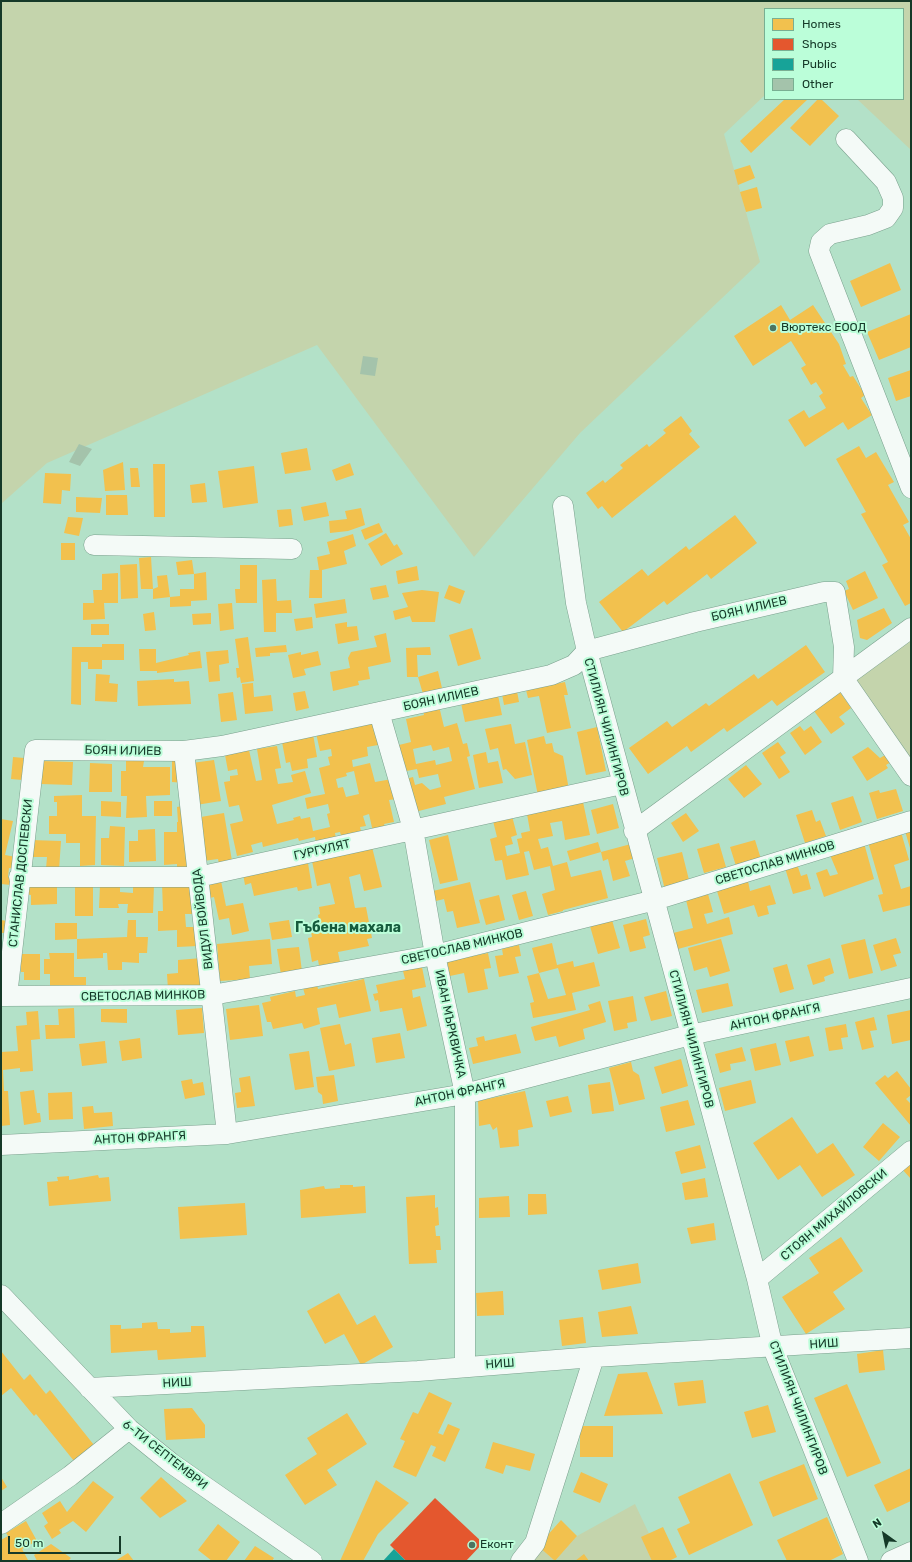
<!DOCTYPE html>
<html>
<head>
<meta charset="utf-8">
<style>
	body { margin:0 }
	#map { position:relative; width:912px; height:1562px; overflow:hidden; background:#b3e1c8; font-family:Rubik,sans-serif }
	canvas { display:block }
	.frame { position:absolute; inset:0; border:2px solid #153928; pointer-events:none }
	.legend { position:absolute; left:764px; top:8px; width:140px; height:92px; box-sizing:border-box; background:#bbfed9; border:1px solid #79af92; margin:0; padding:5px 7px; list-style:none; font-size:12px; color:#153928 }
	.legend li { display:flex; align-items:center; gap:8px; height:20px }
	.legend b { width:20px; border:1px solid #79af92 }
	.north { position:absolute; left:864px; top:1514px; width:40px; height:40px; -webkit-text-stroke:3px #bbfed9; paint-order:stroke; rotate:327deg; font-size:11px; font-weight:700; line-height:16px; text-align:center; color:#153928 }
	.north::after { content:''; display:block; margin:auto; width:14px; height:18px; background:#153928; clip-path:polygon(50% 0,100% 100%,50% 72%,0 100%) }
	.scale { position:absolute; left:8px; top:1536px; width:113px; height:18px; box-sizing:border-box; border:2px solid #153928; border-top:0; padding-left:5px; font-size:12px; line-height:14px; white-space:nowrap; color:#153928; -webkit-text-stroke:3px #bbfed9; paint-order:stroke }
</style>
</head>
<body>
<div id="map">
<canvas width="912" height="1562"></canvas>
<div class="frame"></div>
<ul class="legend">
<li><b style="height:11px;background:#f2c14e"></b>Homes</li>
<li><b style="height:11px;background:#e4572e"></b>Shops</li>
<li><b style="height:11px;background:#17a398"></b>Public</li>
<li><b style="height:11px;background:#a4c3ab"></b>Other</li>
</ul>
<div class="north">N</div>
<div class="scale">50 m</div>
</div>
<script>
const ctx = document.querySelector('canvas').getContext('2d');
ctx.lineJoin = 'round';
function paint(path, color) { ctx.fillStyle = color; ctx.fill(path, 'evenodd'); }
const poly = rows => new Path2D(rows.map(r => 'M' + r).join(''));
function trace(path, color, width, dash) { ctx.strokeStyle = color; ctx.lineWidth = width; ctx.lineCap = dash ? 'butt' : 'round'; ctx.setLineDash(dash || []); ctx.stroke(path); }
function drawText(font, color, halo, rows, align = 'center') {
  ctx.font = font + ' Rubik,sans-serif'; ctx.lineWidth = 4; ctx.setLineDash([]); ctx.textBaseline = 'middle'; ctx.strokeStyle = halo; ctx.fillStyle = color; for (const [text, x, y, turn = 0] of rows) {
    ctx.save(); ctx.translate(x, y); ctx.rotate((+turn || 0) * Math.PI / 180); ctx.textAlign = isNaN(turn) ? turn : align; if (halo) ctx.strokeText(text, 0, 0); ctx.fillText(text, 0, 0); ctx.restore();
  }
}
const green = poly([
	[1,1,911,1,911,150,857,99,903,99,903,9,765,9,765,95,724,134,760,262,580,433,474,557,317,345,47,463,1,504],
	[911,633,911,774,849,680],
	[635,1504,662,1561,521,1561,535,1543,555,1561,577,1536]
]);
const homes = poly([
	[785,99,808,99,751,153,740,141],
	[818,99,821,99,839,116,810,146,790,128],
	[750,165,755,178,738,185,734,170],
	[757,187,762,208,746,212,740,192],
	[890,263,901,290,861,307,850,281],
	[781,305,790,320,813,305,839,344,846,364,843,365,850,377,853,376,865,395,861,398,872,415,848,430,843,422,805,447,788,420,804,410,809,418,826,408,819,396,823,393,816,382,811,385,801,368,806,365,791,341,753,366,734,336],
	[911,314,911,347,879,360,867,332],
	[911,370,911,396,896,401,888,378],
	[681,416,692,431,689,434,700,447,612,518,602,506,598,509,586,493,603,480,605,483,623,468,620,465,647,444,649,447,666,433,663,430],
	[859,446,866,458,876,452,894,482,888,485,909,522,903,525,911,539,911,603,905,606,882,565,888,562,861,514,866,512,836,459],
	[307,448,311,470,285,474,281,453],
	[123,462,125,490,105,491,103,470],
	[350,463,354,475,336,481,332,470],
	[153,464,165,464,165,517,154,517],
	[254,466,258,503,223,508,218,471],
	[130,468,138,468,140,487,131,487],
	[45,473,71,474,70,491,62,490,61,504,43,503],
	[205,483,207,502,192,503,190,485],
	[106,495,127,495,128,515,106,515],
	[76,497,102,498,100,513,76,512],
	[326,502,329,516,304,521,301,507],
	[361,508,365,525,348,531,330,533,329,521,347,519,345,511],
	[291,509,293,525,279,527,277,510],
	[735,515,757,543,711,579,707,574,667,605,664,601,623,632,599,602,642,569,648,576,686,546,689,550],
	[68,517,83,518,79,536,64,533],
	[379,523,383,532,365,540,361,530],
	[386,533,394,546,397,544,403,554,381,566,368,544],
	[353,534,356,546,344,551,347,564,322,570,322,598,309,598,310,570,319,570,317,557,330,554,327,542],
	[61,543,75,543,75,560,61,560],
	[151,557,153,589,141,589,139,558],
	[192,560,194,574,178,575,176,562],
	[137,564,138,598,121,599,120,565],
	[240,565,257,565,257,603,236,603,235,589,240,589],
	[417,566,419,580,398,584,396,571],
	[865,571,878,598,853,610,844,591,849,589,846,581],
	[206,572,207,600,191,601,191,606,170,607,170,597,153,599,153,589,158,587,157,576,167,575,170,597,180,596,180,589,194,589,194,574],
	[118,573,118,603,104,603,105,619,83,620,83,603,94,603,93,590,102,590,102,574],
	[276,579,277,601,291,600,292,613,276,613,276,632,264,632,262,580],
	[386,585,389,597,373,600,370,588],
	[449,585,465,591,460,604,444,598],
	[422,590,439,592,435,622,412,622,410,616,395,620,393,611,408,607,402,593],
	[345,599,347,613,316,618,314,604],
	[232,603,234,629,220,631,218,604],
	[884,608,892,623,867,640,860,638,857,620],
	[154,612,156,630,145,631,143,614],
	[211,613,211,624,193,625,192,614],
	[312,617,313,628,296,631,294,619],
	[347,622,347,627,357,626,359,640,338,644,335,624],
	[91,624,109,624,109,635,91,635],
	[472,628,481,659,458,666,449,635],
	[386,633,391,662,368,667,370,679,358,681,359,685,333,691,330,672,350,668,348,658,351,652,377,647,374,636],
	[248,637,254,681,241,683,240,677,237,678,236,668,239,668,235,639],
	[102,644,124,644,124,660,102,660,102,669,88,669,88,662,81,662,81,705,71,704,72,647,102,647],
	[286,645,287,652,270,653,270,656,256,657,255,648],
	[806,645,825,672,777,706,772,700,727,732,724,728,691,752,687,746,648,774,629,748,667,721,672,727,706,703,709,706,754,674,758,679],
	[430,647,431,655,417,655,418,677,438,671,442,688,423,694,418,677,407,677,406,648],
	[139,649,156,649,156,663,189,655,188,653,200,651,202,668,157,673,157,671,140,671],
	[228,650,229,663,219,665,220,681,209,682,206,652],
	[318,651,321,665,304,669,306,675,293,678,288,655,301,652,301,655],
	[96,674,110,675,109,683,118,684,117,702,95,701],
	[174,679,174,682,189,681,191,704,138,706,137,681],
	[565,682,568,695,564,695,571,728,547,733,539,696,528,698,526,690],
	[253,683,254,697,271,695,273,711,245,714,242,684],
	[305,691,309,708,296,711,293,693],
	[517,691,519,702,504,705,502,694],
	[233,692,237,720,221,722,218,694],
	[840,692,851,708,839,717,845,724,831,734,814,711],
	[498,695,502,715,465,722,461,703],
	[439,706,444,727,457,723,463,744,467,743,470,756,467,757,475,789,444,797,446,804,411,813,402,780,413,777,415,785,422,783,430,790,441,787,438,774,419,778,417,769,401,772,395,746,411,742,406,719,424,715,423,711],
	[431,745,433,751,449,747,452,761,436,765,435,760,416,764,413,749],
	[378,722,376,735,378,745,367,747,368,756,352,760,353,767,370,763,375,782,392,779,396,799,389,800,394,822,384,824,386,829,373,832,369,814,363,816,366,826,360,827,362,835,342,839,340,832,335,833,336,838,316,843,315,837,299,841,298,838,263,847,262,842,251,845,253,852,237,856,230,824,243,821,239,805,229,807,224,782,230,781,230,776,238,775,237,769,228,771,225,755,249,750,256,781,262,780,257,749,277,746,281,768,275,769,278,784,293,782,291,775,305,771,311,793,272,805,277,824,294,820,293,818,300,816,301,819,310,817,313,831,330,827,327,814,330,813,328,804,307,809,305,798,325,794,319,768,330,765,328,757,332,756,331,749,320,751,316,733],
	[354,771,359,794,346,797,343,787,338,788,336,779,347,776,346,773],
	[511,724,515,744,525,742,532,775,515,779,506,769,503,770,498,748,490,750,485,729],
	[800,726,804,731,811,726,822,742,805,755,790,733],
	[597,727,606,771,586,775,577,732],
	[313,734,317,757,307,759,308,768,292,771,290,762,286,763,282,742],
	[544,736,546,744,552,743,554,752,563,756,569,790,538,796,527,740],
	[778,742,786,753,780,757,790,772,779,779,762,753],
	[868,747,880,758,887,754,891,762,886,765,888,768,867,781,852,757],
	[486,752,488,763,498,761,503,783,479,788,473,755],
	[13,757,24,758,22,780,11,779],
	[172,760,182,760,185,783,172,782],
	[214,760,221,801,196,805,192,763],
	[41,761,73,762,72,785,41,784],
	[126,761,144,761,143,767,170,767,170,795,146,796,147,817,126,818,127,796,121,796,121,771,126,771],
	[90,763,112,764,112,792,89,792],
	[746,765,762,784,744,798,728,779],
	[896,789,903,811,877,819,869,793,879,790,880,793],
	[82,795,82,816,96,816,95,865,80,866,80,843,66,843,66,834,49,834,49,816,57,816,57,802,54,802,54,796],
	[853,796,862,822,840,830,831,803],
	[101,801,121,802,121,817,101,816],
	[154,801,172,801,172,816,154,816],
	[583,802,590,835,565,840,562,821,550,823,553,836,538,839,541,849,548,847,553,866,567,862,571,877,601,870,608,898,563,910,563,911,548,915,542,894,555,890,550,866,534,870,529,851,524,852,529,875,506,880,502,860,495,861,490,839,497,837,493,821,512,816,517,835,511,837,513,844,505,846,507,856,520,853,517,839,522,838,521,833,530,831,527,814],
	[613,804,619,828,597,834,591,810],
	[187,805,195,868,177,870,177,864,164,865,164,832,177,832,177,822,178,822,177,807],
	[812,810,816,822,820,820,826,836,805,843,796,815],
	[224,813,232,861,219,864,218,859,203,861,195,818],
	[686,813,699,831,683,842,671,823],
	[1,819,13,821,5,855,16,857,14,869,9,868,8,877,12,878,11,885,1,884],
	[110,826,125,827,124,866,101,865,101,838,109,838],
	[155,829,156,861,129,862,129,841,138,841,138,830],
	[911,830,911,848,910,848,905,831],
	[901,832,909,860,894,865,901,889,911,886,911,905,883,912,878,895,883,894,868,842],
	[448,835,458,880,440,884,429,840],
	[31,840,61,841,59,870,46,869,47,857,30,857],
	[755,840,761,859,736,866,730,847],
	[598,842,601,852,570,861,567,851],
	[719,843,726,867,704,873,697,849],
	[864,843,874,879,824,897,816,873,827,869,830,876,838,874,830,855],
	[631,844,635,858,625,861,630,876,613,881,608,859,603,861,601,852],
	[372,847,382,887,364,891,360,874,349,877,355,908,366,907,372,938,367,939,369,946,338,952,341,967,320,971,318,960,312,962,308,938,312,937,311,932,321,930,318,915,320,914,319,907,335,904,330,883,317,886,312,861],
	[682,852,690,884,665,890,657,858],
	[308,863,312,888,298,891,297,887,254,896,251,883,245,885,243,874],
	[797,864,801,876,807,874,811,889,793,894,785,868],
	[221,881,226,906,243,903,249,931,232,935,229,918,219,920,214,897,206,899,203,884],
	[748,881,750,891,770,885,776,904,767,906,769,914,758,917,754,905,724,914,717,891],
	[470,882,480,923,457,928,453,911,447,912,444,899,436,901,433,891],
	[75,883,93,883,93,916,75,916],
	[162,883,195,883,195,914,185,914,186,927,197,927,198,946,177,947,177,930,158,931,158,911,163,911],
	[25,885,57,885,57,904,31,905,31,895,25,894],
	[100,885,120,885,120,892,133,893,133,885,154,885,153,913,127,913,128,904,118,904,119,908,99,908],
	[526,891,533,916,519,920,512,895],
	[708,894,713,912,704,914,707,924,729,917,733,934,678,949,673,933,693,928,686,900],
	[499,895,505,920,486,925,479,900],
	[646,919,650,935,643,937,646,948,630,952,623,925],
	[1,920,7,921,5,933,1,933],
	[128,920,136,920,136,937,148,937,147,953,139,953,139,963,122,962,122,970,108,970,107,953,103,953,103,958,77,959,77,939,127,937],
	[289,920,292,937,272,940,269,923],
	[612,920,620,948,598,954,590,926],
	[55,923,77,923,77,939,55,940],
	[896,938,901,953,893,955,897,966,881,971,873,945],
	[270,939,272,964,249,966,250,979,220,981,217,944],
	[721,939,730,971,710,977,707,967,694,971,688,948],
	[865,939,873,973,849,979,841,945],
	[552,943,557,965,573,961,574,967,594,962,600,986,572,993,576,1010,533,1018,530,1003,534,1002,527,976,539,973,532,948],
	[558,968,566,995,548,999,539,973],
	[519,945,521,956,515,957,519,973,499,977,495,956,503,955,502,949],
	[299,947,302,972,281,975,277,949],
	[49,953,74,953,74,977,86,977,86,989,50,989,50,974,44,974,44,959,50,959],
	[488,953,491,968,484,969,488,989,468,993,464,973,450,976,447,961],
	[21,954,40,954,40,980,24,980,24,972,21,972],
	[202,958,203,988,168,990,167,974,178,973,178,960],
	[830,958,834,973,824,977,825,981,813,985,807,965],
	[787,964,794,989,780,993,773,968],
	[422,967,426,987,412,990,413,998,420,996,427,1026,407,1031,402,1008,380,1012,378,1000,375,1001,373,994,378,993,376,985,405,979,403,971],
	[364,979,371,1011,339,1018,336,1004,317,1008,320,1024,304,1029,302,1023,273,1029,271,1022,267,1022,262,1003,271,1001,270,997,295,991,296,997,305,995,303,988,317,985,318,989],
	[728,983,733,1006,702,1013,696,990],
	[666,991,672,1016,651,1021,644,997],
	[633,996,637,1021,627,1023,628,1028,614,1031,608,1001],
	[600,1001,606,1022,583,1029,585,1039,559,1047,556,1036,535,1041,531,1027,590,1010,588,1005],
	[259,1005,263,1036,230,1040,226,1009],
	[74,1008,75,1038,46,1039,45,1025,59,1025,58,1009],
	[202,1008,204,1033,178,1035,176,1010],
	[101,1009,127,1009,127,1023,101,1022],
	[911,1010,911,1040,892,1044,887,1015],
	[38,1011,40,1039,31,1040,33,1071,20,1072,20,1068,3,1070,4,1091,8,1091,10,1125,1,1126,1,1052,18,1051,16,1026,27,1025,26,1012],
	[874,1017,877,1030,870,1031,874,1047,862,1050,855,1022],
	[340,1024,345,1045,351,1043,355,1066,329,1071,320,1028],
	[846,1024,848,1037,841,1038,843,1049,829,1051,825,1028],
	[400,1033,405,1058,376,1063,372,1038],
	[516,1034,521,1053,473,1064,469,1048,478,1046,476,1038,484,1036,485,1041],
	[809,1036,814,1056,790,1062,785,1041],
	[140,1038,142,1058,122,1061,119,1041],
	[105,1041,107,1063,82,1066,79,1044],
	[776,1043,781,1065,755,1071,750,1049],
	[742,1047,746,1061,730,1064,731,1070,720,1073,715,1054],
	[309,1051,314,1087,295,1090,289,1054],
	[681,1059,688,1086,662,1094,654,1067],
	[631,1062,633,1071,639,1075,645,1099,619,1105,609,1068],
	[897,1071,911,1089,911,1095,906,1099,910,1103,911,1102,911,1126,875,1083,885,1075,888,1078],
	[334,1075,338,1101,323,1104,322,1095,318,1092,316,1077],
	[250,1076,255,1106,237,1108,235,1093,241,1092,239,1078],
	[192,1079,193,1084,203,1082,205,1095,185,1099,181,1081],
	[751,1080,756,1103,725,1111,719,1088],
	[610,1082,614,1111,592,1114,588,1085],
	[34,1090,37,1113,40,1113,41,1122,24,1125,20,1092],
	[525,1091,533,1127,518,1130,519,1146,500,1148,497,1127,493,1130,490,1124,479,1126,478,1101],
	[72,1092,73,1119,49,1120,48,1093],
	[568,1096,572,1112,550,1117,546,1101],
	[688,1100,695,1125,666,1132,660,1107],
	[93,1106,94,1113,112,1112,113,1126,84,1129,82,1107],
	[792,1117,817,1154,833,1143,855,1175,822,1197,800,1165,778,1180,753,1143],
	[883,1123,900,1137,879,1161,863,1147],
	[700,1145,706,1168,681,1174,675,1152],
	[911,1159,911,1179,901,1168],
	[98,1175,99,1178,109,1177,111,1201,49,1206,47,1182,58,1181,57,1177,69,1176,69,1180],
	[705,1178,708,1197,685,1200,682,1183],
	[340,1185,353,1185,353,1187,365,1186,366,1213,301,1218,300,1190,324,1186,325,1189,340,1188],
	[528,1194,546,1194,547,1214,528,1215],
	[435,1195,435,1208,438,1207,439,1225,435,1226,436,1236,440,1236,441,1250,436,1250,437,1263,409,1264,406,1197],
	[509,1196,510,1217,479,1218,479,1198],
	[245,1203,247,1235,180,1239,178,1207],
	[714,1223,716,1240,691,1244,687,1228],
	[841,1237,863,1271,833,1292,845,1309,806,1334,782,1297,819,1273,809,1258],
	[638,1263,641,1283,602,1290,598,1270],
	[503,1291,504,1315,477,1316,476,1293],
	[339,1293,357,1325,375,1315,393,1347,361,1365,344,1334,325,1344,307,1311],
	[631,1306,638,1334,602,1337,598,1312],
	[583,1317,586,1343,562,1346,559,1320],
	[157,1322,158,1329,170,1329,170,1333,191,1332,191,1326,204,1326,206,1357,158,1360,157,1350,111,1353,110,1325,121,1325,121,1329,142,1328,142,1323],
	[883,1350,885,1370,859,1373,857,1354],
	[1,1351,24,1380,30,1374,46,1394,50,1390,94,1445,74,1461,36,1414,34,1416,11,1388,1,1396],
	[647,1372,663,1414,604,1416,618,1374],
	[703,1380,706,1403,678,1406,674,1383],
	[847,1384,881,1463,847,1477,814,1398],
	[429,1392,452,1403,438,1433,443,1435,448,1424,460,1429,445,1462,432,1456,436,1447,431,1445,416,1477,393,1467,405,1441,400,1439,413,1412,418,1414],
	[768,1405,776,1432,752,1438,744,1412],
	[192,1408,205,1425,205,1438,166,1440,164,1409],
	[347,1413,367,1444,327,1470,337,1485,305,1505,285,1475,317,1454,307,1438],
	[580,1426,613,1426,613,1457,580,1457],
	[493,1442,535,1454,530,1471,506,1465,503,1474,485,1468],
	[804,1464,818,1499,773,1517,759,1482],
	[911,1468,911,1501,887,1512,874,1485],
	[581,1472,608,1484,600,1503,573,1492],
	[730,1473,753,1525,689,1555,677,1529,690,1523,678,1497],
	[1,1477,7,1487,1,1491],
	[161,1477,187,1501,160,1518,140,1498],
	[376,1480,409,1503,378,1534,363,1561,340,1561],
	[93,1481,114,1497,86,1532,73,1521,59,1530,61,1533,52,1539,44,1526,48,1523,42,1513,60,1501,67,1512],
	[827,1517,843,1554,829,1561,787,1561,777,1540],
	[561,1520,577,1536,555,1561,538,1546],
	[26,1521,37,1541,22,1549,28,1560,1,1561,1,1540,8,1536,6,1533],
	[218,1524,240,1542,226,1561,212,1561,198,1550],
	[663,1527,677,1557,669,1561,652,1561,641,1537],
	[51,1544,71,1558,68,1561,37,1561,34,1555],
	[255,1546,274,1558,272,1561,244,1561],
	[128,1553,134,1561,115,1561],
	[584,1554,589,1561,575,1561]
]);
const shops = poly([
	[435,1498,483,1543,466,1561,406,1561,390,1545]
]);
const public = poly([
	[394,1549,406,1561,383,1561]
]);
const building = poly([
	[363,356,378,358,375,376,360,374],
	[79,444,92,449,80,466,69,462]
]);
const minor = poly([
	[846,139,886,182,893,198,893,208,886,218,868,225,830,234,821,242,819,251,911,488],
	[563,506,576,603,587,651,757,1279,773,1348,858,1561],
	[94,545,292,549],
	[379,712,413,829,435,955,465,1094,465,1367],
	[184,751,227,1134],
	[634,831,911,628],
	[19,877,198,877,622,784],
	[1,996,212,995,435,955,655,900,911,821],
	[7,996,35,750,184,751,222,746,551,675,574,665,587,651,695,622,824,592,835,592,844,647,843,678,911,776],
	[1,1145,227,1134,465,1094,690,1035,911,988],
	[757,1279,911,1151],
	[1,1295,129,1429,171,1463,312,1561],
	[89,1388,418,1371,594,1357,911,1338],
	[1,1524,70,1476,129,1429],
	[521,1561,535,1543,594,1357],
	[891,1561,911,1552]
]);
const markers = [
	[773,328,4,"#4c7460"],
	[472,1545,4,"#4c7460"]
];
const poiNames = [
	["Вюртекс ЕООД",781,328],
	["Еконт",480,1545]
];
const streetNames = [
	["БОЯН ИЛИЕВ",749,609,-13],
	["БОЯН ИЛИЕВ",441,699,-12],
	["СТИЛИЯН ЧИЛИНГИРОВ",606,727,75],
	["БОЯН ИЛИЕВ",123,751,1],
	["ГУРГУЛЯТ",322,850,-13],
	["СВЕТОСЛАВ МИНКОВ",775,863,-17],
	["СТАНИСЛАВ ДОСПЕВСКИ",21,873,-84],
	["ВИДУЛ ВОЙВОДА",203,919,-97],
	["СВЕТОСЛАВ МИНКОВ",462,947,-13],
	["СВЕТОСЛАВ МИНКОВ",143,996,-1],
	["АНТОН ФРАНГЯ",775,1017,-12],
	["ИВАН МЪРКВИЧКА",450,1024,78],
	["СТИЛИЯН ЧИЛИНГИРОВ",691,1039,75],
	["АНТОН ФРАНГЯ",460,1093,-12],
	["АНТОН ФРАНГЯ",140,1138,-3],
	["СТОЯН МИХАЙЛОВСКИ",834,1215,-40],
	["НИШ",824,1344,-4],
	["НИШ",500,1364,-4],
	["НИШ",177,1383,-3],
	["СТИЛИЯН ЧИЛИНГИРОВ",798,1408,69],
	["6-ТИ СЕПТЕМВРИ",165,1455,38]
];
const quarterNames = [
	["Гъбена махала",348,928]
];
paint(green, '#c4d4ac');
paint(homes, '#f2c14e');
paint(shops, '#e4572e');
paint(public, '#17a398');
paint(building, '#a4c3ab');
trace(minor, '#7aa08d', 21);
trace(minor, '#f4faf7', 20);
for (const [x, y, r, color] of markers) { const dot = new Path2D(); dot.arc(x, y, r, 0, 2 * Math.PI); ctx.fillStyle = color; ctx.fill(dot); trace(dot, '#bbfed9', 1.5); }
drawText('12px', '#153928', '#bbfed9', poiNames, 'left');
drawText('12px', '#153928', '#bbfed9', streetNames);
drawText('bold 14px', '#165b3d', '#bbfed9', quarterNames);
</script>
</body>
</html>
